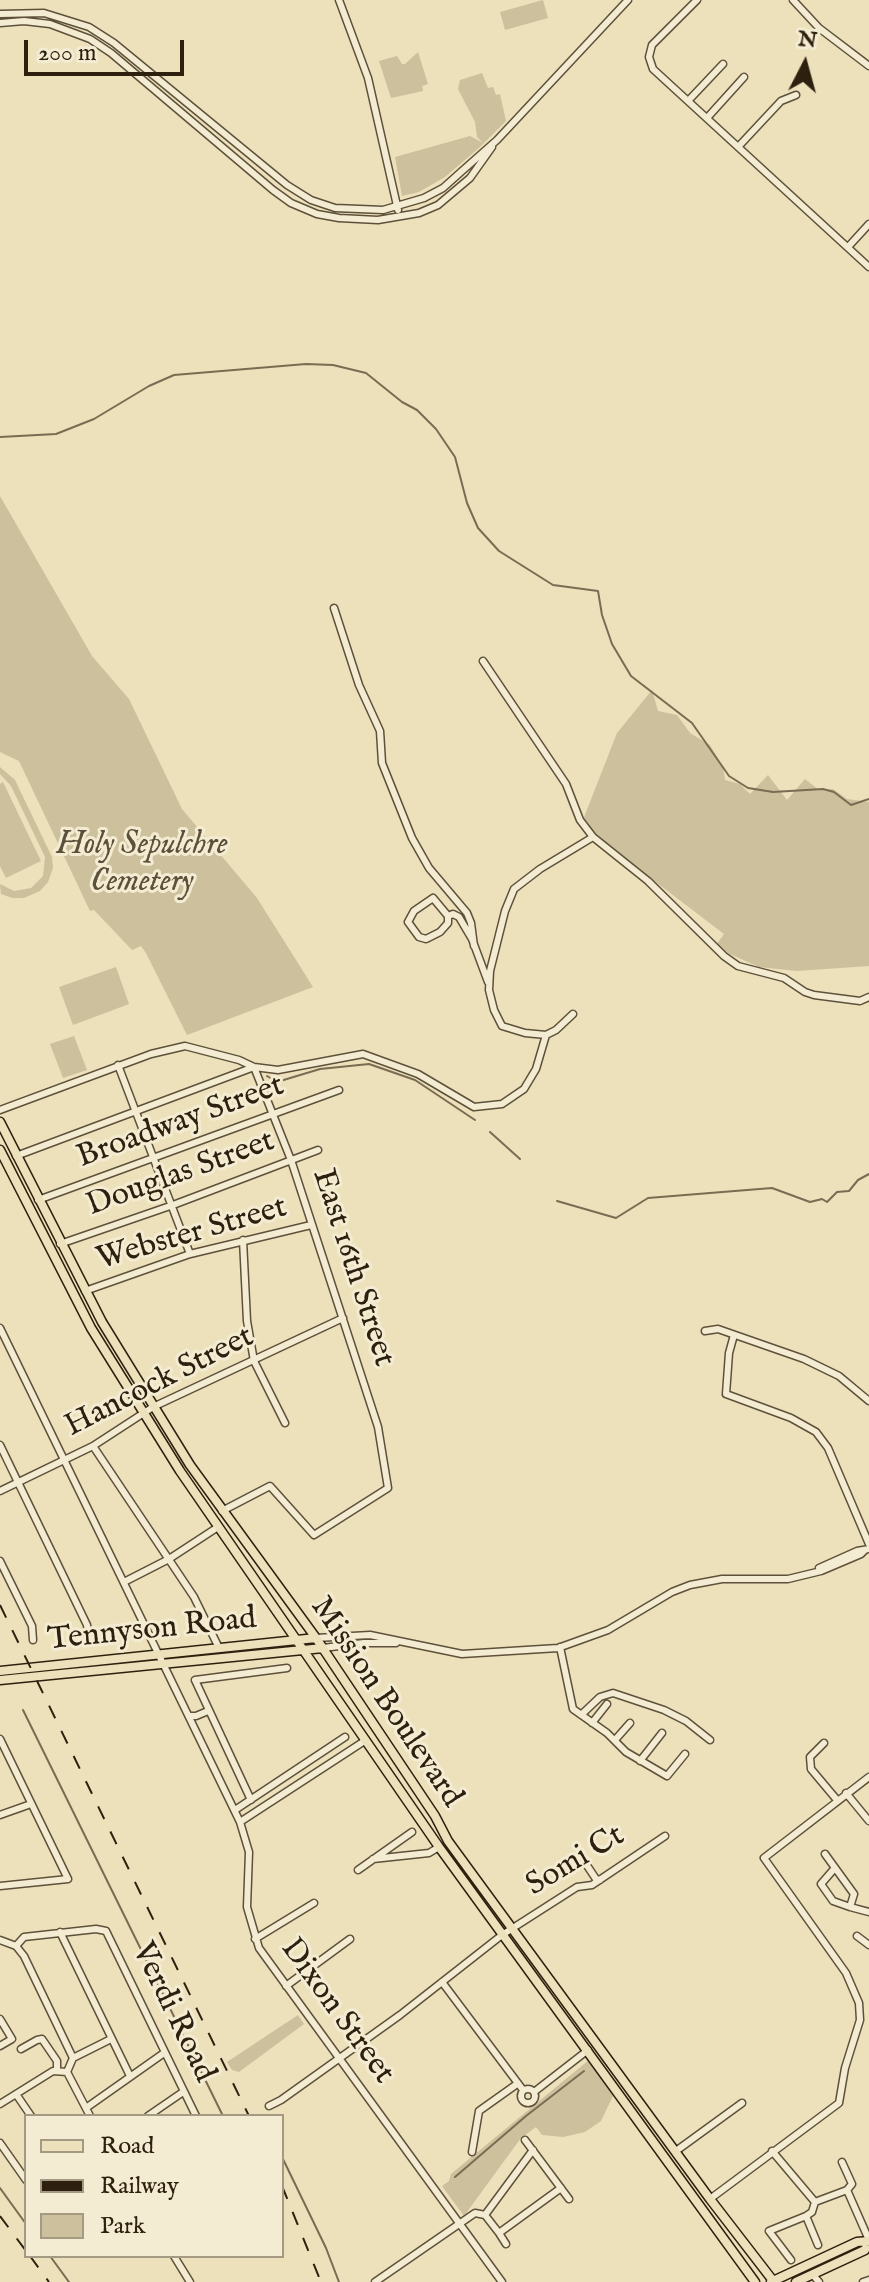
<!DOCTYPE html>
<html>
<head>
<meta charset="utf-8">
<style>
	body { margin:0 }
	#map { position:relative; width:869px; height:2282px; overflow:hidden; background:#ece1ba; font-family:"IM FELL English",serif }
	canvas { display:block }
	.legend { position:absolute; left:24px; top:2114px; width:260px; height:144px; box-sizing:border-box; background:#f3ecd2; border:2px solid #a49a84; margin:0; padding:10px 14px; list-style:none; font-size:24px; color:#2e200f }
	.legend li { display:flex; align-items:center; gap:16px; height:40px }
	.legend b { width:40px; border:2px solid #a49a84 }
	.north { position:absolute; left:765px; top:24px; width:80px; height:80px; -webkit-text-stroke:6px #f3ecd2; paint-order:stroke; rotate:6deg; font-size:22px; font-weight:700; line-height:32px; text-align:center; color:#2e200f }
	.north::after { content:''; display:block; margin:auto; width:28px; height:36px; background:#2e200f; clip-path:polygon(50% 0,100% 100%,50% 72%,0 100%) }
	.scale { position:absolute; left:24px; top:40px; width:160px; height:36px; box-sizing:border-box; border:4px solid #2e200f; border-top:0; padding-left:10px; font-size:24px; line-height:28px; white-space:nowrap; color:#2e200f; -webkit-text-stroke:6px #f3ecd2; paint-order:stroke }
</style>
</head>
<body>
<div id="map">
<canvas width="869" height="2282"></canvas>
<ul class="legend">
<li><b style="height:10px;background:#ece1ba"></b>Road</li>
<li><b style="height:10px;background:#2e200f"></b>Railway</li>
<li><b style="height:22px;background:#ccc09d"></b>Park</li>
</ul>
<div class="north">N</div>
<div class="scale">200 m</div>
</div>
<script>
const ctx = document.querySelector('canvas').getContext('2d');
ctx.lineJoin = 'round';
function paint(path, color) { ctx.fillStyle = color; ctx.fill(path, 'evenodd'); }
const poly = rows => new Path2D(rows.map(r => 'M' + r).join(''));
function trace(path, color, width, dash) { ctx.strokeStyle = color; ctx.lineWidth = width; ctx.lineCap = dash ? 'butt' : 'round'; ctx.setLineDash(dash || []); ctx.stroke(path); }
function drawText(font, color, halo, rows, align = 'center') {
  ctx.font = font + ' "IM FELL English",serif'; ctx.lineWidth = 6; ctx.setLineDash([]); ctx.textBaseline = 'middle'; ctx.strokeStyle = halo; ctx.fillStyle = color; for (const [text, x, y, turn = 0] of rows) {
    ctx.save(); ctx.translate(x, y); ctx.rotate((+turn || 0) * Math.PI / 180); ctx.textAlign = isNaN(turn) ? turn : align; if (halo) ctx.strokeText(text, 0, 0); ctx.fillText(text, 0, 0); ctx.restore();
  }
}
const green = poly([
	[543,0,548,18,505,30,500,12],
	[418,52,428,84,422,86,423,91,391,98,379,61,397,56,402,64,405,64],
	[482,73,488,88,493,87,496,95,500,94,506,121,480,147,445,177,419,192,402,196,395,157,470,136,483,143,477,137,475,122,458,89,460,80],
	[0,496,92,656,129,699,182,809,257,898,313,987,187,1035,146,953,141,946,132,950,94,910,90,911,19,761,0,752],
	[652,690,658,711,677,715,690,733,710,745,723,767,725,780,740,784,750,794,768,775,787,800,805,779,819,790,833,789,847,799,869,802,869,966,797,971,759,967,730,954,716,945,724,934,581,825,617,733],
	[0,767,15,780,52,857,53,868,48,882,40,891,24,898,12,898,1,894,0,884,14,891,31,888,43,876,45,857,11,786,0,774],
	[3,782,41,861,6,878,0,866,0,784],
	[116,967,129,1004,73,1025,59,987],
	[74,1036,87,1070,63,1078,50,1044],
	[298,2015,304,2024,239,2072,232,2070,227,2062],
	[590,2059,613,2096,601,2121,585,2132,563,2137,542,2135,536,2127,521,2138,464,2216,442,2186,449,2181,451,2174]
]);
const stream = poly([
	[0,437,56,434,94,419,149,386,174,375,306,364,333,365,366,373,402,402,417,410,436,429,455,457,467,503,478,528,499,551,553,585,598,591,602,615,612,644,631,676,692,723,729,776,748,788,773,792,823,789,834,792,851,805,869,799],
	[267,1076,277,1082,320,1069,369,1064,415,1080,475,1120],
	[490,1132,520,1159],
	[557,1201,616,1218,648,1198,772,1188,810,1202,822,1199,827,1202,837,1192,849,1191,858,1180,869,1174],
	[23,1710,223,2116],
	[263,2115,263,2116],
	[282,2157,326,2248,339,2282],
	[455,2177,526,2116,584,2071],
	[0,2188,26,2224],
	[50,2256,69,2282]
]);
const minor = poly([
	[339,0,368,78,398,210],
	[697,0,652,45,649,57,653,69,869,267],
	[793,0,819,28,869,66],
	[0,14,44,13,89,27,114,43,287,185,311,200,335,208,383,210,424,198,443,188,462,171,497,140,628,0],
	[0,23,24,21,50,24,90,39,111,53,273,190,291,203,317,214,339,218,378,220,419,213,438,205,470,178,492,147],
	[688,101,723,64],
	[707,118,744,77],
	[738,147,781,101,796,95],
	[848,247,869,224],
	[334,608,359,685,380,731,382,763,412,838,429,868,467,913,471,923,474,946],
	[483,661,566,784,580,820,593,837,648,881,724,956,738,966,784,978,805,992,814,995,860,1001,869,997],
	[448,916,448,923,440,932,426,939,419,937,408,922,414,911,433,898,448,916,453,914,459,917,472,939,488,982],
	[573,1014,556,1030,546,1035,525,1033,502,1026,494,1010,489,990,490,971,505,911,514,889,540,869,593,837],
	[118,1065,190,1254],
	[0,1110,151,1054,185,1046,239,1060,254,1067,278,1070,363,1054,418,1074,474,1107,502,1104,524,1089,536,1069,546,1035],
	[16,1156,254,1067,291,1160,378,1427,388,1488,314,1535,270,1486,222,1511],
	[38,1200,339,1090],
	[243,1240,247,1321,254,1361,285,1423],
	[60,1244,173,1205,318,1150],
	[85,1291,190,1254,311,1225],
	[0,1328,240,1822,249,1852,247,1907,259,1948,502,2282],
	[705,1331,718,1329,804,1359,839,1376,869,1401],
	[734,1335,729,1353,726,1394,791,1418,816,1432,828,1448,869,1544],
	[0,1445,87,1625,89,1639],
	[93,1446,194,1597,219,1648],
	[0,1491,93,1446,153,1407,343,1318],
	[0,1561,32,1626,33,1640],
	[819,1568,857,1551,869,1549],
	[124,1582,169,1559,218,1527],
	[316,1638,370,1635,462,1654,558,1648,608,1630,672,1592,690,1585,722,1579,788,1579,821,1571,861,1554,865,1550],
	[560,1647,573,1709,607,1733,626,1752,667,1776,685,1754],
	[323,1648,364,1643,396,1643],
	[581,1715,600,1697,613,1693,664,1710,686,1721,710,1740],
	[189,1716,196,1716,208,1711],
	[592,1723,607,1704],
	[0,1739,68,1879,0,1886],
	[615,1740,630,1723],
	[824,1743,810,1757,811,1769,837,1800],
	[640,1761,662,1733],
	[846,1793,869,1821],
	[251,1800,195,1680,287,1668],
	[235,1810,345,1737],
	[0,1815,31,1804],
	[240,1822,366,1740],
	[825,1854,854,1894,850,1907,869,1912],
	[373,1859,429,1853,439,1847],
	[584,1861,596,1879,600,1880],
	[834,1869,821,1884,833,1901,850,1907],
	[358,1870,412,1832],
	[60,1932,130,2076],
	[857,1936,869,1945],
	[255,1939,314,1903],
	[0,1940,16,1946,24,1956,73,2058],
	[16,1946,24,1937,96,1929,106,1931,196,2116],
	[442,1982,523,2090],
	[286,1986,350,1939],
	[0,2019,12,2039,0,2046],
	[21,2049,37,2040,42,2039,57,2061,57,2070],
	[67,2072,90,2116],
	'521 2096a7 7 0 1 1 14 0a7 7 0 1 1-14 0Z',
	[534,2092,588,2050],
	[16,2094,31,2116],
	[0,2104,53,2071,67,2072,73,2058,111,2039],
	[269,2106,281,2100,400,2015,502,1935,577,1887,592,1885,665,1836],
	[86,2108,164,2053],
	[148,2116,183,2092],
	[525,2140,569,2199],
	[0,2143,26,2180],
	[676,2151,742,2103],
	[772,2151,815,2202],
	[472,2152,479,2111,517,2084],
	[842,2162,852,2184,847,2190,869,2240],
	[710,2199,839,2103,845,2068,860,2020,859,2003,846,1973,764,1858,869,1777],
	[815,2202,847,2190],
	[485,2215,499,2233,561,2188],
	[485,2215,533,2150],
	[806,2216,818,2245],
	[499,2233,506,2244],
	[174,2256,190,2282],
	[791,2260,769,2231,806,2216,812,2212,815,2202],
	[813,2275,819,2282],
	[375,2282,475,2213,485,2215],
	[863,2282,869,2280]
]);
const major = poly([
	[0,1122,102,1322,190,1465,316,1638,435,1816,448,1841,710,2199,774,2282],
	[0,1150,91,1328,180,1471,439,1847,755,2282],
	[0,1671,316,1638],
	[0,1680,323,1648],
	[771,2282,857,2242,869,2241],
	[796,2282,865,2250,869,2241]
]);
const rail = poly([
	[0,1605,249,2116],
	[282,2186,321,2282],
	[0,2216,26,2251],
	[30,2256,49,2282]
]);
const parkNames = [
	["Holy Sepulchre",142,846],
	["Cemetery",142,883]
];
const streetNames = [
	["Broadway Street",181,1123,-20],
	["Douglas Street",181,1175,-20],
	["Webster Street",192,1235,-16],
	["East 16th Street",352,1268,72],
	["Hancock Street",160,1383,-27],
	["Tennyson Road",152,1631,-6],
	["Mission Boulevard",385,1703,56],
	["Somi Ct",576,1862,-31],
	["Dixon Street",336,2012,54],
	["Verdi Road",172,2013,64]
];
paint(green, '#ccc09d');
trace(stream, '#796c53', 2);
trace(minor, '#5e503a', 9);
trace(major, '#2e200f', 11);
trace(minor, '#f3ecd2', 6);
trace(major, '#ece1ba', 8);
trace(rail, '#2e200f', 2, [14, 14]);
drawText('italic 32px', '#5d503a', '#f3ecd2', parkNames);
drawText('32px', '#2e200f', '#f3ecd2', streetNames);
</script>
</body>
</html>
